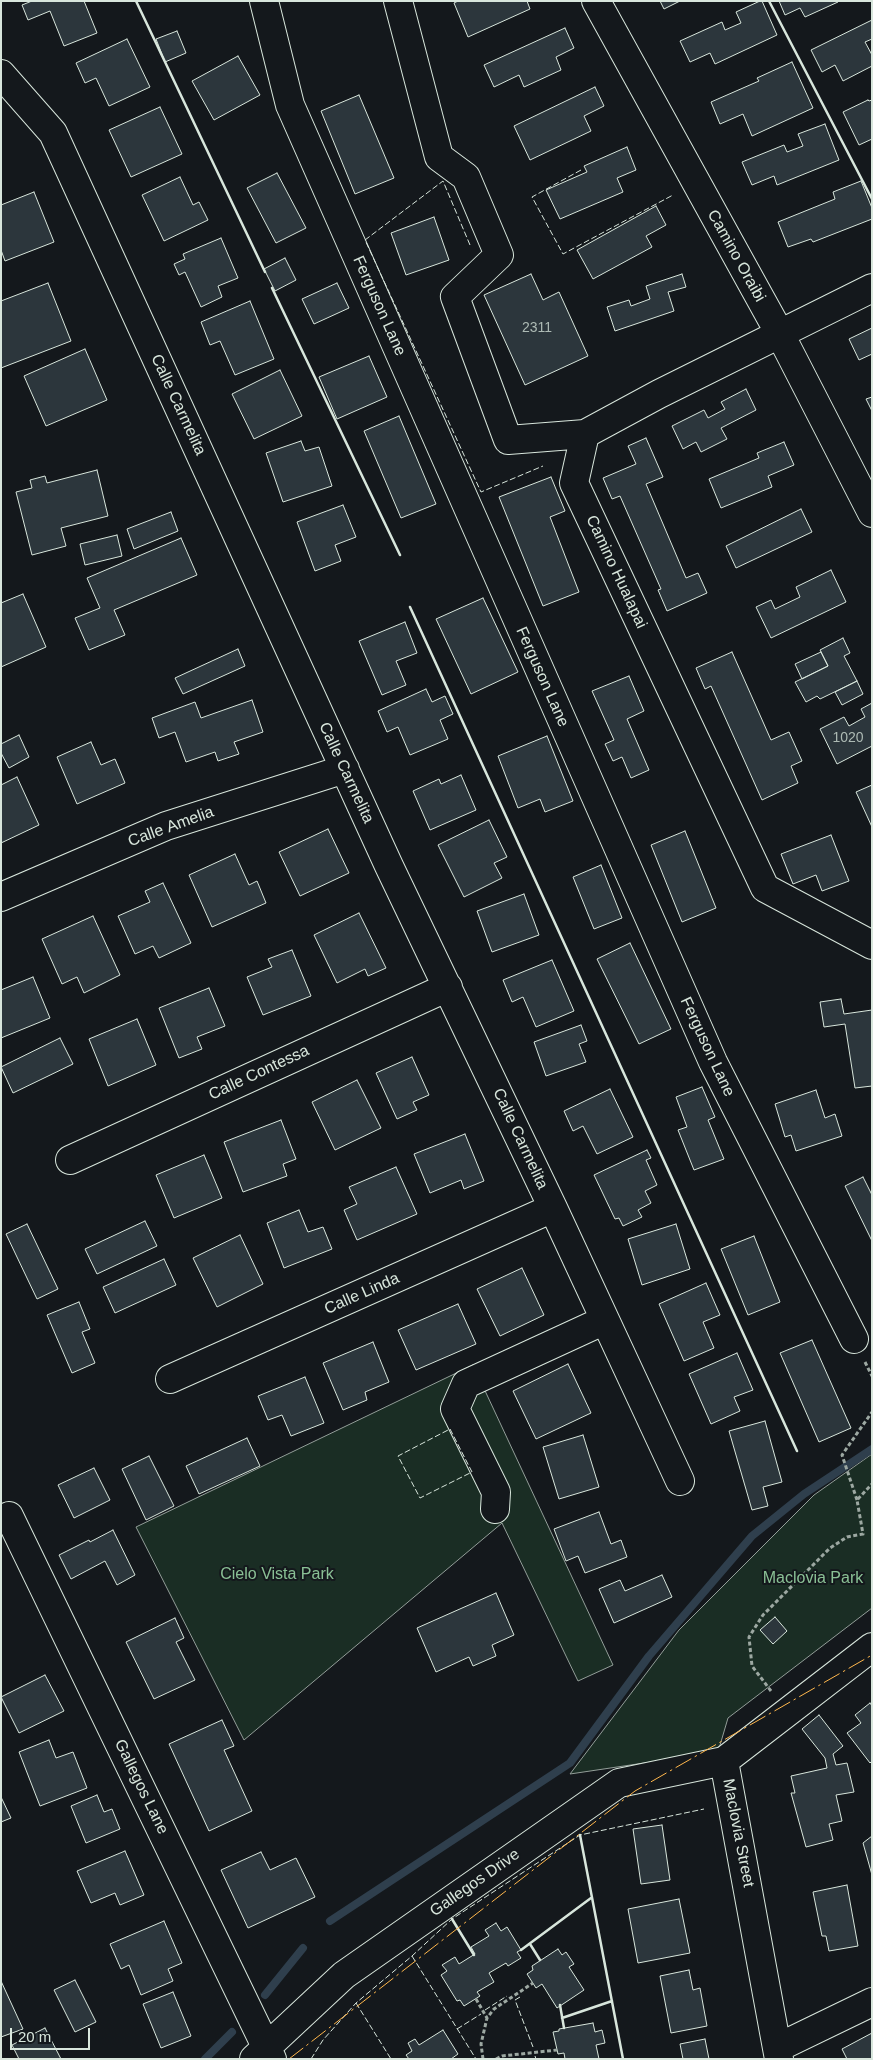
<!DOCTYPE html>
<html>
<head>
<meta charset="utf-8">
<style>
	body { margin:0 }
	#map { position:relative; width:873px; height:2060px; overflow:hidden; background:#14181c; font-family:Arial,sans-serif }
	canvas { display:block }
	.frame { position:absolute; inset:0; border:2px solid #d8e6dc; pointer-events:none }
	.scale { position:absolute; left:10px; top:2028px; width:80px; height:22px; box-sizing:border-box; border:2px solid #d8e6dc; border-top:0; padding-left:6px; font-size:15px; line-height:18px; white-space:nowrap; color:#d8e6dc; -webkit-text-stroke:4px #14181c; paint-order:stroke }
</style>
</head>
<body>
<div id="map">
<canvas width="873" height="2060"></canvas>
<div class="frame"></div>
<div class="scale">20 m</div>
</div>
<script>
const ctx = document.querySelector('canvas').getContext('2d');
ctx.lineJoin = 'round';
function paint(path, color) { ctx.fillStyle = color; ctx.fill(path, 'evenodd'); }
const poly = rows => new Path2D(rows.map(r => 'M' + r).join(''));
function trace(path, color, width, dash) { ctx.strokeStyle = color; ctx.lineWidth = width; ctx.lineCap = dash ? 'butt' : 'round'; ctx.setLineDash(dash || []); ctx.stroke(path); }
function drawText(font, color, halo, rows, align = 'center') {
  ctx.font = font + ' Arial,sans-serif'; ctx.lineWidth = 4; ctx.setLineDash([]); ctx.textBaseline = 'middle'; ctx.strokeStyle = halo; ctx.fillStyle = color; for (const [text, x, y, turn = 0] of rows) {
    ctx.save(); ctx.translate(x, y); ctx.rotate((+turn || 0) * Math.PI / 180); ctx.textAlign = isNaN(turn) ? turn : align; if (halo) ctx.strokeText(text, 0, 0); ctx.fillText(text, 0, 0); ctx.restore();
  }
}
const green = poly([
	[473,1365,613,1665,578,1681,502,1523,244,1740,136,1527,473,1365],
	[872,1454,872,1608,728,1718,718,1752,570,1774,679,1630,814,1495,872,1454]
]);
const stream = poly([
	[330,1921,570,1763,649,1656,752,1536,804,1494,872,1449],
	[265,1995,303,1948],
	[205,2059,232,2032]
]);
const building = poly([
	[32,1,84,1,97,33,64,46,50,11,28,20,22,5,32,1],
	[458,1,527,1,530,9,468,37,454,3,458,1],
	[660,1,680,1,664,9,660,1],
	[760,1,762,1,777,35,715,64,710,53,690,62,680,41,722,22,725,30,741,23,736,12,760,1],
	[779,1,838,1,838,2,805,17,800,8,785,15,779,1],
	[872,20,872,39,865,42,872,55,872,66,843,81,835,65,822,72,811,50,872,20],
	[565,28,574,48,556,57,561,70,524,87,519,75,494,87,484,65,565,28],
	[177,31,186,53,165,62,156,39,177,31],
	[127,39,150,87,109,106,96,78,85,83,76,63,127,39],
	[238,56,260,95,214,120,192,81,238,56],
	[792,62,813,108,752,136,743,114,720,124,711,102,759,81,757,78,792,62],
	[595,87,604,106,584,116,591,131,530,160,514,126,595,87],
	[359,95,394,178,355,194,321,111,359,95],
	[868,100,869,101,872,100,872,139,859,145,843,112,868,100],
	[160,107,182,154,131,177,109,130,160,107],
	[825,124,839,160,777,185,774,176,752,185,742,162,784,145,787,152,803,146,798,134,825,124],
	[627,147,636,170,617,178,623,192,560,219,546,190,587,172,584,166,627,147],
	[277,173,306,228,276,243,247,188,277,173],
	[180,177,193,205,199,202,208,220,164,241,142,195,180,177],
	[861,181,872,208,872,219,813,242,811,239,788,247,778,222,835,199,833,192,861,181],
	[34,192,54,242,5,261,1,250,1,205,34,192],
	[656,206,666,225,646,236,652,247,593,279,577,250,656,206],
	[434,217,449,260,406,275,391,233,434,217],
	[221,238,238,278,218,286,222,297,201,307,185,272,179,275,174,264,185,259,183,254,221,238],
	[285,258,296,280,275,291,264,269,285,258],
	[531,274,543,300,559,292,588,356,525,385,484,295,531,274],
	[682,274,686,287,668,292,674,311,615,331,607,307,629,300,631,306,650,299,646,286,682,274],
	[48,283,71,341,1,368,1,301,48,283],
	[337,283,349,308,314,324,302,299,337,283],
	[250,301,274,359,235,375,220,341,210,345,201,322,250,301],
	[872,328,872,354,859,360,849,339,872,328],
	[85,349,107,400,46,426,24,376,85,349],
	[369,356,387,397,337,419,319,377,369,356],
	[280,370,302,416,254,439,232,394,280,370],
	[746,389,756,410,721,428,727,439,701,452,696,442,683,449,672,426,704,410,708,418,725,409,721,402,746,389],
	[872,397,872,411,866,399,872,397],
	[399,416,436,504,401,518,364,431,399,416],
	[646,438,663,477,646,484,686,578,698,573,707,593,667,611,658,590,661,589,620,496,612,499,603,478,636,464,628,446,646,438],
	[301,441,305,451,319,447,332,486,283,502,266,453,301,441],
	[784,442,794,465,768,476,772,487,721,508,709,479,759,458,757,453,784,442],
	[97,470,108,516,61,528,66,546,32,555,16,492,32,488,30,480,45,476,47,483,97,470],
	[551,477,565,511,550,517,579,592,543,606,499,497,551,477],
	[343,505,356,537,335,545,341,561,315,571,297,522,343,505],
	[801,509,812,532,736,568,726,546,801,509],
	[171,512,178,531,134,549,127,529,171,512],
	[117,535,122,556,85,565,80,544,117,535],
	[181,538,197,575,114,610,125,635,89,650,75,618,100,608,87,578,181,538],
	[831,570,846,602,771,638,756,607,771,600,775,609,800,597,796,587,831,570],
	[23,594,46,647,1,667,1,603,23,594],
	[483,598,518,672,471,694,436,619,483,598],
	[405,622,417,653,396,661,406,685,382,695,359,641,405,622],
	[843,638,850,653,844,656,857,681,820,699,817,696,806,702,795,682,828,666,820,650,843,638],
	[238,649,245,666,183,694,175,678,238,649],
	[732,652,771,740,789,732,802,761,791,766,798,783,762,800,711,686,705,689,696,668,732,652],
	[821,652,828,666,802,679,795,664,821,652],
	[629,676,644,711,627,719,649,770,631,778,622,757,613,761,605,744,614,740,592,691,629,676],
	[857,681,863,694,842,705,835,692,857,681],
	[426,689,432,702,445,696,453,714,440,720,448,739,410,755,398,727,387,732,378,711,426,689],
	[252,700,263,732,234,742,239,754,218,761,215,752,186,762,175,732,159,738,152,718,195,702,201,718,252,700],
	[872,703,872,746,837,764,820,729,844,717,849,726,865,717,861,709,872,703],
	[19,735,29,757,9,768,1,753,1,744,19,735],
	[547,736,573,801,545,812,540,799,518,808,498,756,547,736],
	[91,742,101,765,115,759,125,783,77,804,57,757,91,742],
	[461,775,476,810,430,830,413,791,439,779,441,784,461,775],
	[17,777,39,825,1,843,1,785,17,777],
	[872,785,872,827,856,792,872,785],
	[489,820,507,857,494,863,502,878,464,897,438,845,489,820],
	[328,829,349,873,300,896,279,852,328,829],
	[685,831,716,908,682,922,651,845,685,831],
	[831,835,849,881,822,891,816,875,793,884,781,854,831,835],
	[235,854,249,885,257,881,266,903,212,927,189,875,235,854],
	[601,865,622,918,594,929,573,877,601,865],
	[163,883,191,943,159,958,153,946,135,954,118,916,150,902,145,891,163,883],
	[524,894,539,935,492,952,477,911,524,894],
	[359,913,386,968,368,976,365,969,337,983,314,935,359,913],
	[93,916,120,975,84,993,77,977,62,984,42,939,93,916],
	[630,943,671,1029,639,1044,597,959,630,943],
	[292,950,311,996,263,1015,247,977,272,967,268,959,292,950],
	[552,960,574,1011,536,1027,523,997,512,1002,503,980,552,960],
	[33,977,50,1018,1,1038,1,990,33,977],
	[209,988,225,1026,197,1037,202,1049,179,1058,159,1008,209,988],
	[841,999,844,1014,872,1010,872,1086,855,1088,845,1024,824,1027,820,1002,841,999],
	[137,1019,156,1065,108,1086,89,1039,137,1019],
	[581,1025,587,1041,579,1044,586,1062,546,1076,534,1042,581,1025],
	[60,1038,73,1064,13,1093,1,1067,60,1038],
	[412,1057,429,1095,413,1102,417,1110,397,1119,376,1073,412,1057],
	[357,1080,381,1128,335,1150,312,1102,357,1080],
	[702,1087,715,1117,708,1120,724,1159,694,1170,678,1130,687,1127,676,1097,702,1087],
	[610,1089,633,1137,597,1154,583,1126,573,1131,564,1111,610,1089],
	[816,1090,825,1118,835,1114,842,1136,796,1151,791,1135,785,1137,775,1104,816,1090],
	[281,1120,296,1159,283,1164,287,1176,243,1192,224,1142,281,1120],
	[465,1134,484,1181,464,1189,461,1180,430,1193,414,1154,465,1134],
	[647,1150,651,1158,646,1160,657,1185,645,1191,651,1203,638,1210,642,1217,623,1226,619,1218,615,1219,594,1175,647,1150],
	[204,1155,222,1198,174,1218,156,1175,204,1155],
	[396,1167,417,1214,357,1240,344,1210,357,1204,349,1187,396,1167],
	[863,1177,872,1195,872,1241,845,1186,863,1177],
	[299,1210,308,1232,323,1227,332,1249,284,1268,267,1223,299,1210],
	[145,1221,157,1246,97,1274,85,1249,145,1221],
	[27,1224,58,1289,37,1299,6,1234,27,1224],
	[676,1224,690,1269,642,1285,628,1239,676,1224],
	[240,1235,263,1284,217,1307,193,1258,240,1235],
	[754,1236,780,1302,748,1315,721,1249,754,1236],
	[164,1259,176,1285,115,1313,103,1287,164,1259],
	[522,1268,544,1315,500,1336,477,1289,522,1268],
	[706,1283,720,1315,703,1322,714,1348,684,1361,659,1304,706,1283],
	[79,1302,90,1329,82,1332,95,1363,72,1373,47,1315,79,1302],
	[458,1304,476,1344,416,1370,398,1330,458,1304],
	[812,1340,851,1428,819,1442,780,1353,812,1340],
	[373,1342,389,1382,365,1392,367,1400,343,1410,323,1363,373,1342],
	[737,1353,753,1390,734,1397,740,1411,711,1424,689,1374,737,1353],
	[568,1364,591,1413,536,1439,513,1391,568,1364],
	[305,1377,324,1423,291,1436,282,1415,268,1420,258,1396,305,1377],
	[765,1421,782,1482,763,1487,768,1506,752,1510,729,1431,765,1421],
	[583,1435,599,1487,559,1499,543,1447,583,1435],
	[247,1438,260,1466,199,1494,186,1466,247,1438],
	[149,1456,174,1506,146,1520,122,1469,149,1456],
	[94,1468,110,1500,74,1518,58,1485,94,1468],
	[599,1512,611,1544,621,1540,627,1557,585,1573,578,1556,566,1561,554,1529,599,1512],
	[113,1530,135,1575,117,1585,105,1561,71,1579,59,1555,89,1540,90,1542,113,1530],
	[662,1575,672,1597,614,1623,599,1589,620,1580,625,1591,662,1575],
	[496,1593,514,1635,492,1645,496,1656,473,1666,469,1657,436,1672,417,1628,496,1593],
	[775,1617,787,1631,773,1644,760,1630,775,1617],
	[175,1618,184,1638,176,1642,195,1680,154,1699,126,1642,175,1618],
	[45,1675,64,1711,19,1733,1,1697,45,1675],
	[870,1703,872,1706,872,1761,870,1763,847,1733,861,1723,855,1715,870,1703],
	[819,1715,843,1746,833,1754,836,1765,847,1763,854,1792,836,1795,842,1821,829,1824,833,1840,806,1847,791,1793,795,1793,791,1776,827,1768,825,1758,802,1729,819,1715],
	[222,1720,234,1746,224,1750,252,1811,209,1831,169,1744,222,1720],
	[49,1740,56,1758,73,1752,87,1788,40,1806,19,1752,49,1740],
	[97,1795,104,1812,112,1809,120,1829,86,1843,71,1806,97,1795],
	[1,1797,11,1818,1,1822,1,1797],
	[662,1825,670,1880,641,1884,633,1829,662,1825],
	[872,1836,872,1875,863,1843,872,1836],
	[125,1851,144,1895,120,1905,115,1893,91,1903,77,1871,125,1851],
	[261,1852,270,1870,296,1858,315,1897,248,1928,221,1870,261,1852],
	[847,1885,858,1946,829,1951,826,1936,822,1936,813,1892,847,1885],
	[679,1899,690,1953,638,1963,628,1909,679,1899],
	[164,1921,182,1963,168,1969,173,1981,141,1995,129,1965,121,1969,110,1944,164,1921],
	[496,1923,501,1931,507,1927,521,1950,517,1952,521,1958,508,1966,506,1963,489,1973,494,1982,477,1992,480,1996,464,2006,460,2000,457,2001,441,1975,447,1971,442,1965,455,1957,459,1964,475,1954,471,1947,489,1936,485,1930,496,1923],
	[558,1949,562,1955,566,1952,574,1964,569,1967,584,1990,557,2008,542,1984,536,1988,527,1974,533,1970,532,1966,558,1949],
	[689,1970,693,1990,700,1988,707,2026,671,2033,660,1976,689,1970],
	[75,1980,96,2022,75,2032,54,1990,75,1980],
	[1,1981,23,2029,1,2037,1,1981],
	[173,1992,191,2036,161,2048,143,2004,173,1992],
	[593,2023,595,2032,602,2030,605,2043,596,2045,599,2059,565,2059,564,2053,558,2054,553,2032,559,2031,559,2029,593,2023],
	[45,2028,61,2059,19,2059,12,2045,45,2028],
	[443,2030,458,2054,451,2059,409,2059,406,2055,412,2051,408,2043,415,2039,419,2045,443,2030],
	[872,2033,872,2059,847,2059,842,2049,872,2033],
	[705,2039,709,2059,683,2059,680,2044,705,2039]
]);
const path = poly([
	[865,1362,872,1376],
	[857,1500,842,1455,872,1412],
	[771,1691,752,1666,749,1637,763,1615,830,1548,847,1537,863,1534,857,1500,872,1484],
	[476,1999,487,2018],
	[483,2059,481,2044,487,2018,494,2009,533,1983],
	[496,2059,502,2056,557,2050]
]);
const minor = poly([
	[264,1,290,105,713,1062,854,1339],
	[398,1,439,157,466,177,499,255,455,297,508,440,585,434],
	[596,1,780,334,872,513],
	[1,74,53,133,389,866,553,1208,680,1481],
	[872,288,659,394,585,434,574,483,765,888,872,945],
	[1,897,166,826,345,769],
	[70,1160,448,987],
	[170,1379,553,1208],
	[495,1509,496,1492,455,1409,466,1384,605,1320],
	[9,1516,272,2059],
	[724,1761,779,2059],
	[777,2048,872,2002],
	[254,2059,344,1975,619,1783,724,1761,872,1647]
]);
const fence = poly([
	[581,170,532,197,563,254,673,195],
	[470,245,443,181,365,240,481,492,543,466],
	[450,1429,472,1472,420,1498,398,1456,450,1429],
	[412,1956,476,2059],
	[520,1997,515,2000,533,2047],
	[356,2003,391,2059],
	[485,2010,507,1996],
	[457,2029,481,2014],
	[535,2056,536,2059],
	[311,2059,323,2040,356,2003,412,1956,452,1919,580,1835,704,1809]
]);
const wall = poly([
	[136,1,265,272],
	[769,1,872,199],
	[272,288,400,555],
	[410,607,797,1451],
	[580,1835,623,2059],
	[452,1919,474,1955],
	[530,1944,540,1960],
	[521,1950,591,1898],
	[560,2005,564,2028],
	[562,2018,612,2001]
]);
const power = poly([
	[289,2059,635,1791,872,1655]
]);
const numberNames = [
	["2311",537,328],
	["1020",848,738]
];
const streetNames = [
	["Camino Oraibi",736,256,61],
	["Ferguson Lane",379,306,66],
	["Calle Carmelita",178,405,65],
	["Camino Hualapai",616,572,65],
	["Ferguson Lane",542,677,66],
	["Calle Carmelita",346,773,65],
	["Calle Amelia",171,827,-20],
	["Ferguson Lane",707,1047,65],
	["Calle Contessa",259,1073,-25],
	["Calle Carmelita",520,1139,65],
	["Calle Linda",362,1294,-24],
	["Gallegos Lane",141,1787,64],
	["Maclovia Street",738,1833,79],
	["Gallegos Drive",475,1883,-35]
];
const parkNames = [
	["Cielo Vista Park",277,1575],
	["Maclovia Park",813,1579]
];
paint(green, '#1a2d24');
trace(green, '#939e99', 1);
trace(stream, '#2f3f4d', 8);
paint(building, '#2c363c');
trace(building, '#d8e6dc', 1);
trace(minor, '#d8e6dc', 30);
trace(path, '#9da8a2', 3, [4, 2.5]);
trace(minor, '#14181c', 28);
trace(fence, '#d8e6dc', 1, [6, 2.5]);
trace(wall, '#d8e6dc', 2.5);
trace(power, '#ffb74d', 1, [18, 4, 2.5, 4]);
drawText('14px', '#adbab4', null, numberNames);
drawText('16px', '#d8e6dc', '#14181c', streetNames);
drawText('16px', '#8ac095', '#14181c', parkNames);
</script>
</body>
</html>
